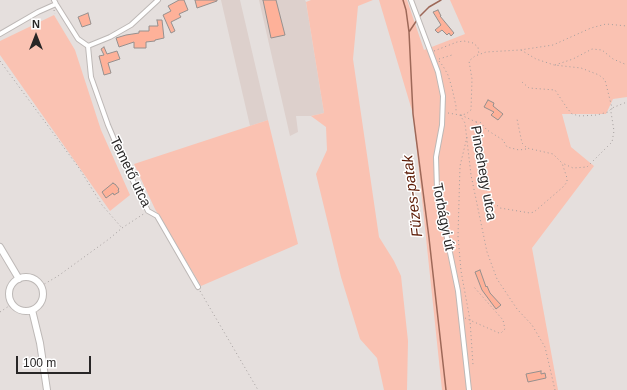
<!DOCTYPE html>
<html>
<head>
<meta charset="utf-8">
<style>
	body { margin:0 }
	#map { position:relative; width:627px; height:390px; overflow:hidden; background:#e5dfdd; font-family:Helvetica,sans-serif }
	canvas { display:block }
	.north { position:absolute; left:16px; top:16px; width:40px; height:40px; -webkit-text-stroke:3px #fff; paint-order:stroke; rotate:0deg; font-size:11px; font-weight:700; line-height:16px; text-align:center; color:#282626 }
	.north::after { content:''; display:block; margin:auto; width:14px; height:18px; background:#282626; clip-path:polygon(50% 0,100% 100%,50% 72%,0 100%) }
	.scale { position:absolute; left:16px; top:356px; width:75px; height:18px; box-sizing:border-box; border:2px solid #282626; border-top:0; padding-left:5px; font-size:12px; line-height:14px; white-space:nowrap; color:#282626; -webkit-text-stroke:3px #fff; paint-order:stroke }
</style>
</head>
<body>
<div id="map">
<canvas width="627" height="390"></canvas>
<div class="north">N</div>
<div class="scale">100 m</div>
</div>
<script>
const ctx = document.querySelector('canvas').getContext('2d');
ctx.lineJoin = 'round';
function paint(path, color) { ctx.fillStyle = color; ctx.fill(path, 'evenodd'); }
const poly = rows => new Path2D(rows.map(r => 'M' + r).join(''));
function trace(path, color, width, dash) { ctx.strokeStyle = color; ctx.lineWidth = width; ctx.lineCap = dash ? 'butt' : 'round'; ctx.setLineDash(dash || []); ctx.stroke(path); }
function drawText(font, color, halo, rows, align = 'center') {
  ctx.font = font + ' Helvetica,sans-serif'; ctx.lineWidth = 3; ctx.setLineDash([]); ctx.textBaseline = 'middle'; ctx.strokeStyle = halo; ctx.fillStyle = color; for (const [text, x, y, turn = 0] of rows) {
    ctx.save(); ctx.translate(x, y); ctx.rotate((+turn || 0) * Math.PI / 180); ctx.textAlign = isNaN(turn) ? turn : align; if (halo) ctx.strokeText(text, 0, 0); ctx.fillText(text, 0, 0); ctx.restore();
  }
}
const built = poly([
	[221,0,240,0,268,120,250,126],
	[259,0,305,0,306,2,324,113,311,116,296,116,298,132,290,136]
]);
const green = poly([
	[311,0,373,0,358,6,353,59,379,237,394,261,401,276,408,341,407,390,384,390,377,358,360,339,341,277,316,174,327,150,326,127,311,116,324,113,306,2],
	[379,0,407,0,424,50,465,34,450,0,627,0,627,97,613,99,606,114,562,114,571,147,594,166,532,248,558,390,442,390,413,114],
	[54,15,75,50,101,130,130,195,110,211,0,55,0,41],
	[268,120,298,244,201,286,155,209,134,164]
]);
const stream = poly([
	[403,0,406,10,409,32,413,114,429,238,446,390],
	[419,17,429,7,441,0],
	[409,32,417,20]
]);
const building = poly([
	[179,0,184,0,188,10,179,14,181,17,171,22,175,31,171,33,163,15,171,11,168,6,179,0],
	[195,0,217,0,217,1,197,8,195,0],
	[263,0,276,0,285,35,271,38,263,0],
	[438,10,441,16,440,16,454,33,451,36,449,33,447,35,442,30,438,33,435,30,441,25,433,12,438,10],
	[88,13,91,24,82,27,78,17,88,13],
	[157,20,162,20,164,38,155,40,155,41,146,42,146,48,134,48,134,42,119,47,116,38,126,35,139,33,139,31,149,31,149,26,158,26,157,20],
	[104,47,107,54,117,51,120,59,108,63,111,73,104,75,99,56,104,55,101,49,104,47],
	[488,100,494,103,493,106,503,114,498,120,491,115,494,112,484,107,488,100],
	[113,183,114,184,115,184,119,189,118,190,119,192,114,195,113,193,106,198,102,192,113,183],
	[480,270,486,287,487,286,490,293,501,305,496,309,482,290,475,272,480,270],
	[541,371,541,374,545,373,546,378,528,382,526,374,541,371]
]);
const path = poly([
	[54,10,55,14],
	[521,50,536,59,554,65,581,68,599,75,605,80,612,108,611,112,614,131,612,142,587,167,573,168,562,163],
	[434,51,457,42,464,41,473,43,478,47,479,55],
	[439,59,452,55],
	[0,61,79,168,102,205,122,228],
	[439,61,443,66,448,75,452,88,456,106,456,113],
	[555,65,573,59,592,49,602,50,613,59,627,65],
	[522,82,529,88,555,90,567,108,572,114,580,116,597,115,608,112,612,108,627,102],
	[448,113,460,115,466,114,471,110,472,79,469,61,475,56,486,52,520,50,553,45,591,28,606,24,627,26],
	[460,115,465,123,471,175,487,252,497,279,517,309,532,325,545,347,555,390],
	[461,115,476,122,481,128,476,153,488,197,500,208,530,213,534,212,563,187,567,182,567,178,562,163,553,154,527,148,522,143,517,119],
	[476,122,480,122,487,130,503,140,507,147,519,150,526,149],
	[467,137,460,166,458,236,461,271,470,320,473,365],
	[41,286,58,276,109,239,122,228,145,213],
	[200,291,258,390],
	[0,312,12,304],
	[465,318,499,333,501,333,505,329,503,320,474,287]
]);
const minor = poly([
	[54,0,56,4,78,39,88,46],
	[411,0,438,72,443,96,442,125,436,157,437,190,458,291,469,390],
	[0,34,38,12,56,4],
	[88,46,91,77,108,125,125,165,148,211,157,216,198,287],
	[88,46,110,37,131,25,158,0]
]);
const secondary = poly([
	[0,247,19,279],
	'9 294a17 17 0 1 1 34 0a17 17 0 1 1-34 0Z',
	[32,310,40,343,47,390]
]);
const streetNames = [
	["Temető utca",130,172,64],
	["Pincehegy utca",483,173,80],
	["Torbágyi út",443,217,79]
];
const waterNames = [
	["Füzes-patak",413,196,-97]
];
paint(built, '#ddd0cc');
paint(green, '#fac2b2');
trace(stream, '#9d6858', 1.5);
paint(building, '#feb199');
trace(building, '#96908e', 1);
trace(minor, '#bdb8b6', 6);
trace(secondary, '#bdb8b6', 8);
trace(path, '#a49f9e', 1, [1, 3]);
trace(minor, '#fff', 4);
trace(secondary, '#fff', 6);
drawText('14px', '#282626', '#fff', streetNames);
drawText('italic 15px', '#5a1802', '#fff', waterNames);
</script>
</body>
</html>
